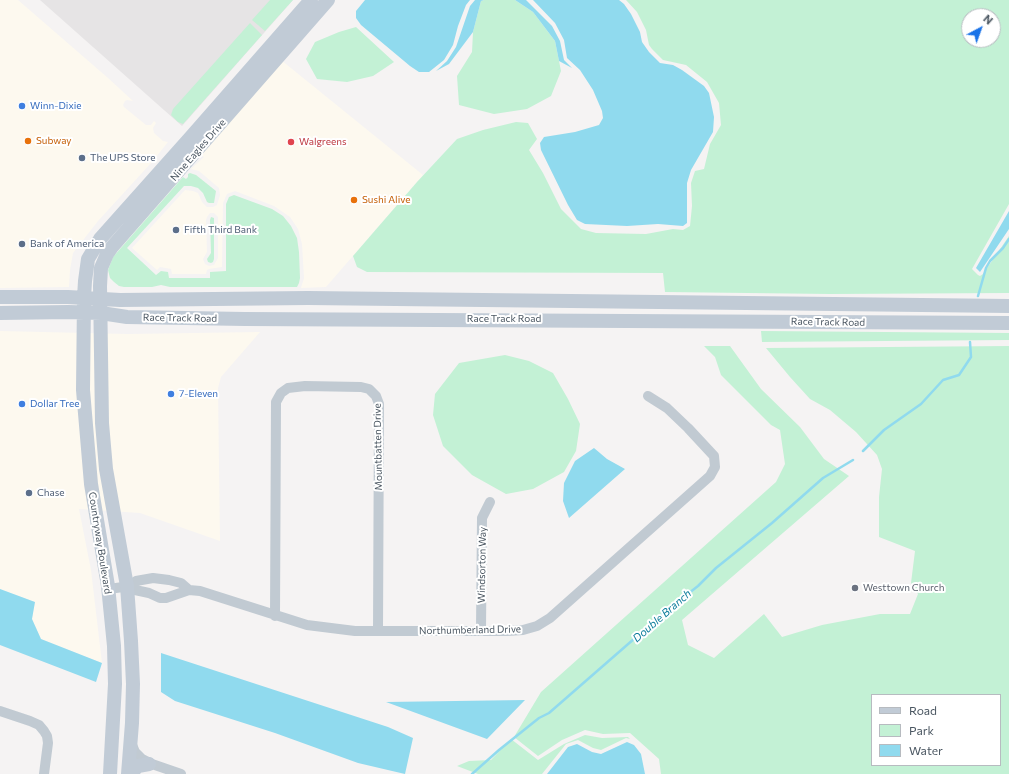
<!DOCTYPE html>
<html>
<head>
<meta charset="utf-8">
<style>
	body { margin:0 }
	#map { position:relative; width:1009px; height:774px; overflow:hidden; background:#f5f3f3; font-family:Commissioner,sans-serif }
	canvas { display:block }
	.legend { position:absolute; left:871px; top:694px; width:130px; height:72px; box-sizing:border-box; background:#fff; border:1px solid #b7bbc0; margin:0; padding:5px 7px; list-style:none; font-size:12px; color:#4a5661 }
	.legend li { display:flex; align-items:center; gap:8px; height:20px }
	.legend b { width:20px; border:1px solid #b7bbc0 }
	.north { position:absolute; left:961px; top:8px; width:40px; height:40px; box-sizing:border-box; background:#fff; border:1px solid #b7bbc0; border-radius:50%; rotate:41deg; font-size:11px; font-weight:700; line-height:16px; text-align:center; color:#4a5661 }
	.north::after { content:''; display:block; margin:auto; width:14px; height:18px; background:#1a73e8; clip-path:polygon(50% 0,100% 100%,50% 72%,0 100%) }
</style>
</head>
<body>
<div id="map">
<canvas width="1009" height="774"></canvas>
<ul class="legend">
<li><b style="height:5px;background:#c1cbd6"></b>Road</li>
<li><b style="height:11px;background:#c3f1d5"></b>Park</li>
<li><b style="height:11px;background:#90daee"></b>Water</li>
</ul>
<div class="north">N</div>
</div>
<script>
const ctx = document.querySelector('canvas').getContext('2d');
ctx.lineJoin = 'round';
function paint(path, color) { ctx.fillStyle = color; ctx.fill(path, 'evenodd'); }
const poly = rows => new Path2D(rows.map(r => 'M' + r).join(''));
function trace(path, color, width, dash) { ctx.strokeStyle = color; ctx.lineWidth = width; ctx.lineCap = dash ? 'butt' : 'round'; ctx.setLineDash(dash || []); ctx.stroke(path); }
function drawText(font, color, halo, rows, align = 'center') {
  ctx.font = font + ' Commissioner,sans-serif'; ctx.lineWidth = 4; ctx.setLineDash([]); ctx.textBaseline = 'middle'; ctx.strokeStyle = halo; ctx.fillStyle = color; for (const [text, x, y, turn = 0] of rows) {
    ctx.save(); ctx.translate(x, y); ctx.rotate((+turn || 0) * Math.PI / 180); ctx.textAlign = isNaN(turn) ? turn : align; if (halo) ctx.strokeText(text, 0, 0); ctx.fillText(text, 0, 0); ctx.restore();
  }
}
const commercial = poly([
	[0,0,18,0,108,78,133,101,127,100,125,101,123,105,124,107,146,125,151,125,154,121,156,123,153,128,154,133,163,141,168,142,152,162,98,221,73,253,70,270,69,287,0,288],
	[281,60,423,175,326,287,301,288,304,278,302,244,298,229,290,217,274,206,235,191,227,194,223,203,222,267,209,269,207,270,206,274,172,274,171,269,160,267,157,270,132,248,185,190,193,191,198,193,202,202,207,207,213,207,217,205,220,195,219,188,199,171,191,169,204,157,200,154],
	[210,213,214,213,218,217,218,258,214,265,209,266,205,264,203,259,207,252,206,220,207,217],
	[0,331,128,334,260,332,221,377,218,388,220,541,140,513,79,509,91,570,102,663,41,639,32,619,35,602,0,589]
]);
const education = poly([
	[40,0,293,0,182,126]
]);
const green = poly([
	[270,0,293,0,265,31,252,20],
	[484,0,515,0,533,12,555,41,561,71,551,96,527,109,494,114,459,105,457,76,472,52,473,32,481,1],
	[626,0,1009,0,1009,204,972,269,978,275,980,276,983,274,1009,236,1009,293,830,294,665,292,663,273,367,272,357,267,353,256,417,182,457,139,483,130,516,122,528,123,537,139,529,150,543,173,561,209,581,229,596,233,646,234,673,229,683,230,690,226,692,206,691,183,695,171,704,169,710,144,721,125,719,103,707,82,686,65,663,60,652,49,649,45,646,30,637,12],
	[969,16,993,16,993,40,969,40],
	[250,23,262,35,183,124,178,122,171,115,173,109],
	[356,27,394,62,373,76,347,82,317,79,306,59,315,42,339,32],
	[190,173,196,175,216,191,214,203,209,203,207,202,203,193,198,188,191,186,184,186,127,248,156,275,161,271,168,272,169,278,210,278,210,272,226,271,226,204,229,197,234,195,272,209,283,216,291,226,297,238,299,252,300,278,299,283,297,287,170,287,161,285,152,287,124,287,119,286,114,282,110,278,108,270,113,257,183,177,186,179,188,177,188,174],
	[211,217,214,218,214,259,213,262,211,263,208,262,207,259,211,253,210,220],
	[761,331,1009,333,1009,340,762,342],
	[704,346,730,346,761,389,800,427,824,459,849,476,682,620,688,645,714,658,764,614,782,637,822,625,880,614,910,614,918,594,911,583,915,551,879,537,879,497,882,469,877,455,856,432,830,410,810,399,790,377,766,348,1009,346,1009,774,661,774,659,759,630,733,603,734,585,730,562,740,538,756,514,737,541,692,776,482,785,464,780,430,771,425,721,375,715,357],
	[872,695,1000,695,1000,765,872,765],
	[505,355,529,361,553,373,568,399,580,424,576,451,564,472,533,489,506,494,472,475,443,446,433,415,435,394,459,363],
	[585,735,602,738,628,737,630,739,626,738,601,750,593,748,578,740,566,744,542,774,478,774,457,766,469,761,491,760,511,739,538,760,564,744]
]);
const water = poly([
	[365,0,470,0,466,5,458,26,453,45,444,60,429,72,419,72,410,66,361,25,356,18,356,11],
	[475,0,484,0,481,1,473,32,449,64,436,71,447,61,456,47,470,6],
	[515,0,526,0,552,26,560,41,564,60,572,68,559,61,555,41,533,12],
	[533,0,619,0,624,4,631,14,640,32,642,42,649,52,660,63,673,65,682,70,704,86,709,93,714,117,713,132,691,170,687,183,687,223,683,226,658,224,627,226,585,224,577,220,568,205,541,150,540,143,544,137,575,132,599,125,603,118,602,111,593,90,580,70,567,58,564,40,555,23],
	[1009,211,1009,229,980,272,976,268],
	[594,448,607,459,625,469,569,518,563,501,564,483,575,461],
	[0,589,35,602,32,619,41,639,102,663,96,682,0,645],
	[161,653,388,727,413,738,405,774,358,763,275,733,175,701,161,692],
	[525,700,487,739,386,702],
	[627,742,634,745,641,754,645,774,547,774,568,747,577,744,592,752,601,754]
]);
const stream = poly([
	[978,296,986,268,990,261,1003,248,1009,239],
	[863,451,884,430,921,404,943,380,959,375,971,357,970,342],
	[472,774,499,750,539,718,549,713,666,611,698,586,716,568,772,523,823,478,853,460]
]);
const street = poly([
	[130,586,135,590,149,593,160,598,166,598,189,590,200,591,307,625,355,631,507,631,523,630,537,626,550,618,710,476,715,467,714,456,688,428,667,408,648,396],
	[109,589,130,586,136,581,153,578,169,580,181,583,189,590],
	[275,616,276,402,281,393,288,388,305,386,361,387,369,389,376,396,379,404,378,630],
	[481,630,482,518,490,502],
	[0,711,30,721,39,725,44,731,47,736,48,743,44,774],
	[131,742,135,752,142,759,152,764,181,774]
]);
const secondary = poly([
	[0,297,68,297,120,300,308,298,1009,306],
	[0,313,68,312,101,313,127,317,245,319,1009,323],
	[110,774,115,684,114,646,108,586,91,484,83,390,84,298,85,281,88,259,100,239,191,137,311,0],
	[128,774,132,723,133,684,131,641,127,586,106,469,102,423,100,286,101,268,107,254,112,247,328,0],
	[130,774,138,766,149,764]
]);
const markers = [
	[22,106,4,"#3f7fe0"],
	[28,141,4,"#e8710a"],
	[291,142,4,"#e0444e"],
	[82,158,4,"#5c6f8a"],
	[354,200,4,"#e8710a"],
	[176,230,4,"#5c6f8a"],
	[22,244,4,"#5c6f8a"],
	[171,394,4,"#3f7fe0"],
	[22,404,4,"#3f7fe0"],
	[29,493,4,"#5c6f8a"],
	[855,588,4,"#6b7280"]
];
const shopNames = [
	["Winn-Dixie",30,106],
	["7-Eleven",179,394],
	["Dollar Tree",30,404]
];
const foodNames = [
	["Subway",36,141],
	["Sushi Alive",362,200]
];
const healthNames = [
	["Walgreens",299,142]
];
const streetNames = [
	["Nine Eagles Drive",198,150,-49],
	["Race Track Road",180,318,1],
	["Race Track Road",504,319],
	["Race Track Road",828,322,1],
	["Mountbatten Drive",378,447,-91],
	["Countryway Boulevard",100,543,81],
	["Windsorton Way",482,565,-89],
	["Northumberland Drive",470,630,-1]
];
const serviceNames = [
	["The UPS Store",90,158],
	["Fifth Third Bank",184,230],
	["Bank of America",30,244],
	["Chase",37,493]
];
const worshipNames = [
	["Westtown Church",863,588]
];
const waterNames = [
	["Double Branch",662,616,-41]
];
paint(commercial, '#fdf9ef');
paint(education, '#e6e4e5');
paint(green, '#c3f1d5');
paint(water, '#90daee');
trace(stream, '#90daee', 2.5);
trace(street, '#c1cad2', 10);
trace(secondary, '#c1cbd6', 14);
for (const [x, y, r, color] of markers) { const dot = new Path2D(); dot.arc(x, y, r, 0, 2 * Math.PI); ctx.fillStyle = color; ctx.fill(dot); trace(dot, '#fff', 1.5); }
drawText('10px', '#366cbe', '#fff', shopNames, 'left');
drawText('10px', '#c56008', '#fff', foodNames, 'left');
drawText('10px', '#be3a42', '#fff', healthNames, 'left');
drawText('10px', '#4a5661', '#fff', streetNames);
drawText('10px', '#4e5e75', '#fff', serviceNames, 'left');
drawText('10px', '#5b616d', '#fff', worshipNames, 'left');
drawText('italic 11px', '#0c7c9b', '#fff', waterNames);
</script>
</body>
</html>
